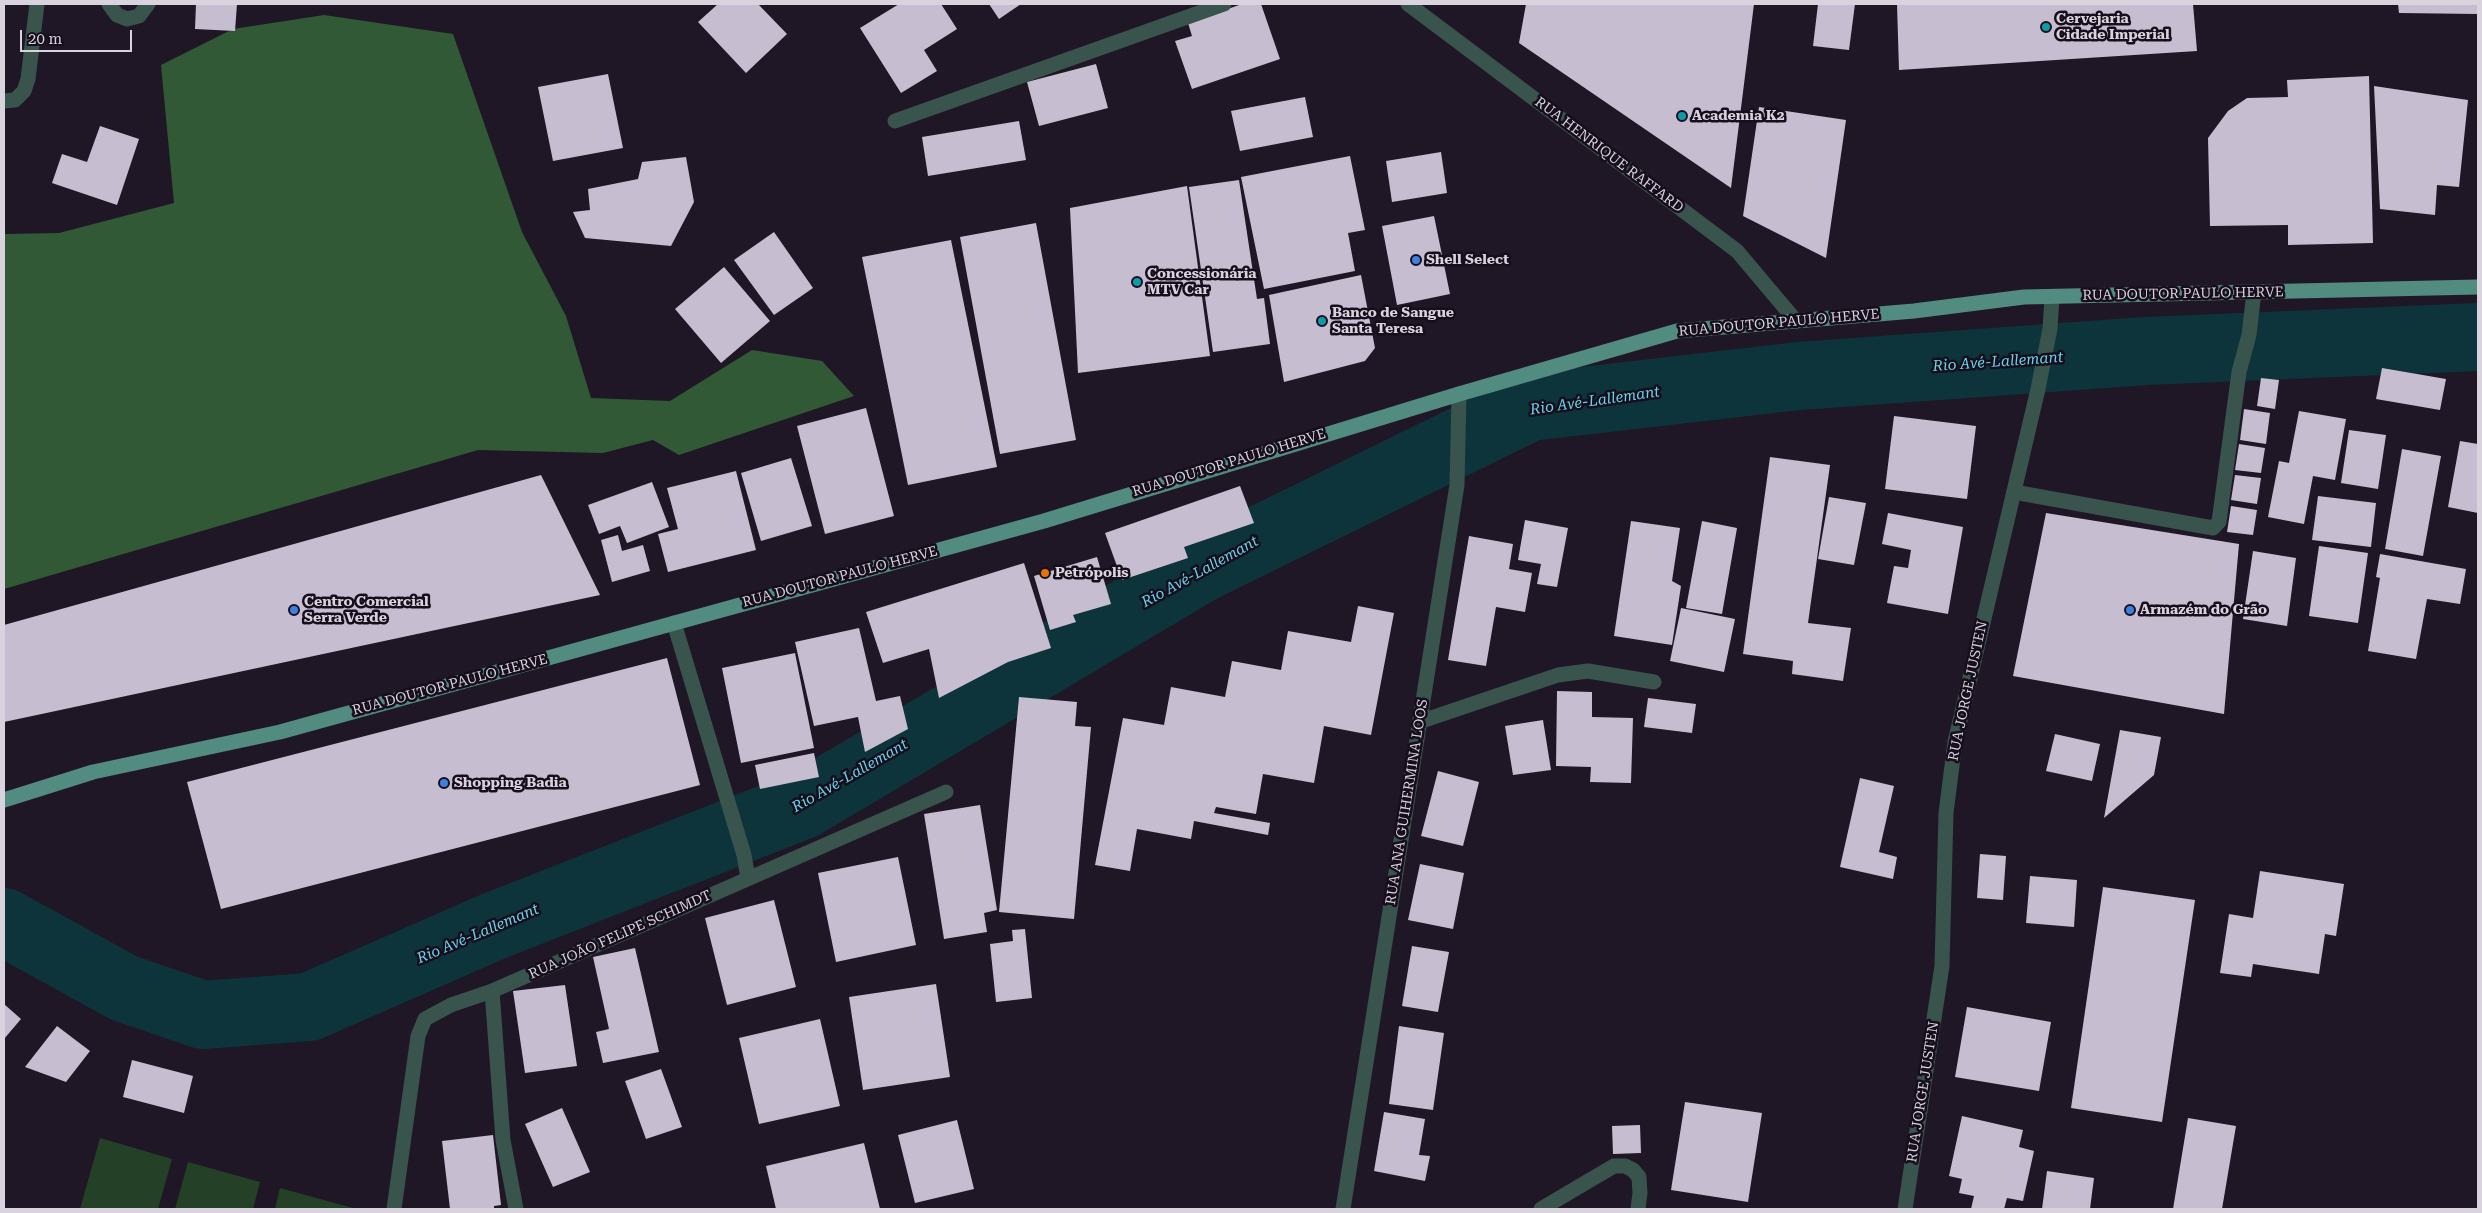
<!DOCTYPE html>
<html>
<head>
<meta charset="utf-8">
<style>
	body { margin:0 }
	#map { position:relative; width:2482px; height:1213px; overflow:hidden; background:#1f1725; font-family:"Roboto Serif",serif }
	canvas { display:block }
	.frame { position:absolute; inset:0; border:5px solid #d8d3dc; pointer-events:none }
	.scale { position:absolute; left:20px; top:30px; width:112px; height:22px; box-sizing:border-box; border:2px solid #d8d3dc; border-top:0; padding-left:6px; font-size:15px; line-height:18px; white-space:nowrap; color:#d8d3dc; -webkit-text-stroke:4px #160e1c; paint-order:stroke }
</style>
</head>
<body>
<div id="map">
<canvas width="2482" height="1213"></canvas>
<div class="frame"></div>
<div class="scale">20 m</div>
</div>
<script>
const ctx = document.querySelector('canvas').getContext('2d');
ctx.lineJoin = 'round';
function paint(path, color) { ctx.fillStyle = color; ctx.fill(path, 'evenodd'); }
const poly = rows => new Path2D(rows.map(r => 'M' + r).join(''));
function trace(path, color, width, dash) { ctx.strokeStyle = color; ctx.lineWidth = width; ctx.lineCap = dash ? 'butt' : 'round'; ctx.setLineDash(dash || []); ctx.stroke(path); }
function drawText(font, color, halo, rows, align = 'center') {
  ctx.font = font + ' "Roboto Serif",serif'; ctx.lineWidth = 5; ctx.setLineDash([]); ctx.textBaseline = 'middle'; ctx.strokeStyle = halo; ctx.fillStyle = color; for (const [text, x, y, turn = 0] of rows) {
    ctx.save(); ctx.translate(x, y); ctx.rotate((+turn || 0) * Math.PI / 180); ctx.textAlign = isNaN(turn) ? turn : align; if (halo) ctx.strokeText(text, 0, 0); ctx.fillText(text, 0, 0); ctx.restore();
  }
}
const green = poly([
	[100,1138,172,1159,158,1209,80,1209],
	[188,1162,260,1182,253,1209,175,1209],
	[280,1188,353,1208,353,1209,275,1209]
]);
const forest = poly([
	[324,15,453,34,522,232,566,316,591,398,670,401,752,350,822,361,854,396,679,455,653,440,603,453,478,450,4,589,4,234,59,233,174,203,161,65,233,29]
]);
const river = poly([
	[4,922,124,988,203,1015,309,1007,494,926,803,805,1202,568,1530,407,1799,376,2146,351,2478,337]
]);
const building = poly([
	[196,4,237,4,235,31,195,29],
	[718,4,758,4,787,34,746,73,698,22],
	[899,4,941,4,957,29,924,50,937,71,901,93,860,28],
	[989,4,1021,4,999,19],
	[1242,4,1261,4,1280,59,1192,89,1175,41,1192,36,1188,23],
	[1526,4,1754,4,1731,188,1519,43],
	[1818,4,1855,4,1849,50,1813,46],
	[1897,4,2193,4,2197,51,1899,70],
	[2398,4,2478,4,2478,14,2399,13],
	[1096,64,1108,108,1039,126,1027,82],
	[608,74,623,148,553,161,538,87],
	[2369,76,2373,243,2288,245,2288,225,2210,226,2208,138,2228,111,2247,98,2288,97,2287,80],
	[2374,86,2468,100,2459,187,2437,185,2435,215,2380,209],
	[1305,97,1313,137,1240,151,1231,111],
	[1759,107,1846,120,1826,258,1743,216],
	[1019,121,1026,160,928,176,922,137],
	[100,126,139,139,117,205,52,183,62,154,87,162],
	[1441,152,1447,193,1392,202,1386,161],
	[1350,156,1365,230,1348,233,1355,271,1264,289,1241,177],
	[686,157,694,202,671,246,585,238,573,212,590,210,588,189,638,179,642,162],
	[1239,180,1257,299,1264,298,1270,344,1213,352,1189,187],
	[1187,186,1210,356,1078,373,1070,208],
	[1434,216,1450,294,1397,305,1382,226],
	[1036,223,1076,440,1000,454,960,237],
	[774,232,813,288,774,315,734,260],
	[951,240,997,467,908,485,862,257],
	[724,267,770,321,721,363,675,309],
	[1361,275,1375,348,1365,361,1284,382,1269,295],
	[2382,368,2446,379,2440,410,2376,399],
	[2261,378,2279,380,2275,409,2257,406],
	[866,408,894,516,825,534,797,426],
	[2244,409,2270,413,2266,444,2240,440],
	[2299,411,2346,419,2335,480,2313,476,2304,524,2268,517,2279,461,2289,463],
	[1894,416,1976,426,1967,499,1885,489],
	[2349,430,2386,435,2378,489,2341,483],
	[2460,441,2478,444,2478,513,2448,507],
	[2239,444,2265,448,2261,473,2235,470],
	[2402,449,2441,456,2423,556,2385,549],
	[1770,457,1830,465,1808,623,1851,628,1843,681,1792,674,1793,661,1743,654],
	[791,458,812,526,761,541,741,473],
	[736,471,756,550,668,572,658,534,678,529,667,488],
	[541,475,600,595,4,722,4,625],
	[2235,475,2261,478,2257,504,2231,500],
	[652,482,669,527,627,543,620,526,599,534,588,505],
	[1240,486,1254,523,1184,547,1188,558,1122,580,1105,533],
	[2318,496,2376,503,2371,547,2312,540],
	[1829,497,1866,503,1854,565,1818,559],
	[2231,506,2257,510,2253,535,2227,532],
	[1888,513,1963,527,1948,614,1887,603,1894,566,1908,568,1911,550,1882,544],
	[2046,513,2239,544,2224,714,2013,676],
	[1525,520,1568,528,1557,587,1537,584,1541,564,1518,560],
	[1631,521,1680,528,1672,581,1681,586,1672,645,1614,636],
	[1702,521,1737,528,1722,614,1686,608],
	[618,535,622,551,643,545,650,571,612,582,601,540],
	[1469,536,1513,544,1509,569,1532,573,1525,612,1496,607,1486,666,1448,660],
	[2319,546,2368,553,2358,623,2309,616],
	[2253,551,2296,558,2287,626,2243,619],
	[2380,554,2466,569,2460,604,2427,599,2416,659,2368,651,2380,578,2376,577],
	[1097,557,1111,604,1073,615,1076,622,1050,630,1034,576],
	[1024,563,1051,648,1008,662,939,698,929,649,883,663,866,612],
	[1358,606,1394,613,1371,735,1324,726,1314,783,1263,774,1256,814,1216,807,1214,813,1270,823,1268,835,1194,821,1191,839,1137,829,1130,871,1095,865,1123,718,1164,725,1171,687,1225,697,1232,661,1281,670,1288,631,1351,642],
	[1681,608,1735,619,1724,672,1670,661],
	[859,628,876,701,900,696,908,729,865,752,858,717,814,726,795,642],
	[795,653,814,748,741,763,722,668],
	[667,658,700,785,221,909,187,782],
	[1557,691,1592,692,1592,717,1633,718,1631,783,1590,782,1591,767,1556,766],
	[1019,697,1077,702,1075,726,1091,727,1074,919,999,912],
	[1648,698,1696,704,1692,733,1644,727],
	[1543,720,1551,770,1513,775,1505,726],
	[2120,730,2161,737,2154,775,2104,818],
	[2055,734,2100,744,2092,781,2046,771],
	[814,753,819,777,760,789,755,765],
	[1438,771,1479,782,1463,846,1421,836],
	[1860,778,1894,786,1879,852,1897,857,1893,879,1840,867],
	[980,805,997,910,984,913,987,932,944,939,924,814],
	[1980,854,2006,856,2003,900,1977,898],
	[898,857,916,945,836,962,818,873],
	[1420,864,1464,873,1453,929,1408,920],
	[2260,871,2344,884,2336,936,2325,934,2319,974,2253,964,2251,977,2220,973,2229,914,2253,918],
	[2030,876,2077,880,2074,927,2026,923],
	[2103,887,2195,900,2162,1122,2071,1108],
	[774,900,796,987,727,1005,705,918],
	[1025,929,1032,998,996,1002,990,944,1013,941,1012,930],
	[1412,946,1449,952,1438,1012,1402,1006],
	[635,948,659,1052,603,1063,596,1032,609,1029,593,957],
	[936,984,950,1077,863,1090,849,997],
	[565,985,577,1066,525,1073,513,991],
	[4,1004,21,1019,4,1039],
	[1967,1007,2051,1022,2039,1091,1955,1077],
	[820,1019,840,1106,759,1124,739,1038],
	[57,1026,90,1051,66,1082,25,1067],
	[1399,1026,1444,1033,1433,1110,1389,1104],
	[132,1060,193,1076,184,1113,123,1097],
	[661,1069,682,1127,646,1139,625,1081],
	[1685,1102,1762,1113,1748,1202,1671,1190],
	[562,1108,590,1172,553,1187,525,1124],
	[1384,1112,1425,1119,1419,1155,1430,1156,1425,1181,1374,1171],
	[1962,1116,2023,1130,2019,1147,2034,1151,2023,1201,2007,1198,2004,1209,1971,1209,1974,1196,1959,1193,1962,1179,1949,1176],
	[2188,1118,2236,1126,2222,1209,2173,1209],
	[957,1120,974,1189,915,1203,898,1135],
	[1640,1125,1641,1153,1613,1154,1612,1126],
	[493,1135,501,1205,494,1206,494,1209,450,1209,442,1141],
	[864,1143,880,1209,776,1209,766,1166],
	[2047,1171,2094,1178,2090,1209,2042,1209]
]);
const lane = poly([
	[2014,492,2213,528,2219,522,2239,372,2249,335,2254,292]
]);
const street = poly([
	[109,4,117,15,127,19,139,16,148,4],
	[1408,4,1737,251,1796,321],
	[4,101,15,100,24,91,28,79,37,4],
	[895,121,1224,4],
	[674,623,744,855,748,878],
	[1419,722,1558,675,1588,671,1654,682],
	[492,991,503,1140,516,1209],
	[394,1209,418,1036,425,1019,451,1005,492,991,946,792],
	[1343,1209,1457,485,1459,394],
	[1541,1209,1614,1166,1625,1166,1633,1170,1639,1177,1640,1193,1638,1209],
	[1905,1209,1942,966,1946,813,1955,742,2038,389,2050,329,2052,297]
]);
const primary = poly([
	[4,800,93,772,280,732,1044,521,1459,394,1677,331,1914,311,2024,297,2478,287]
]);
const markers = [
	[2046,27,5,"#0f9aa8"],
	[1682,116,5,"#0f9aa8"],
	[1416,260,5,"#3f7fe0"],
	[1137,282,5,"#0f9aa8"],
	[1322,321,5,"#0f9aa8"],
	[1045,573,5,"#e8710a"],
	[294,610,5,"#3f7fe0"],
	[2130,610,5,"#3f7fe0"],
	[444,783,5,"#3f7fe0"]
];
const poiNames = [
	["Cervejaria",2056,19],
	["Cidade Imperial",2056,35],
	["Academia K2",1692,116],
	["Shell Select",1426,260],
	["Concessionária",1147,274],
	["MTV Car",1147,290],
	["Banco de Sangue",1332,313],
	["Santa Teresa",1332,329],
	["Petrópolis",1055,573],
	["Centro Comercial",304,602],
	["Serra Verde",304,618],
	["Armazém do Grão",2140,610],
	["Shopping Badia",454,783]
];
const streetNames = [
	["RUA HENRIQUE RAFFARD",1609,155,37],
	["RUA DOUTOR PAULO HERVE",2183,294,-1],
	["RUA DOUTOR PAULO HERVE",1779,323,-5],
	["RUA DOUTOR PAULO HERVE",1229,463,-17],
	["RUA DOUTOR PAULO HERVE",840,577,-15],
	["RUA DOUTOR PAULO HERVE",450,685,-15],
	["RUA JORGE JUSTEN",1968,691,-78],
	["RUA ANA GUIHERMINA LOOS",1407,802,-81],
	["RUA JOÃO FELIPE SCHIMDT",620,935,-24],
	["RUA JORGE JUSTEN",1923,1092,-81]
];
const waterNames = [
	["Rio Avé‐Lallemant",1998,362,-4],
	["Rio Avé‐Lallemant",1595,401,-8],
	["Rio Avé‐Lallemant",1200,572,-29],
	["Rio Avé‐Lallemant",850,776,-30],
	["Rio Avé‐Lallemant",478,934,-23]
];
paint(green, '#244027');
paint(forest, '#315936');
trace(river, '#0d333b', 68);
paint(building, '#c7bdd0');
trace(lane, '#39534d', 15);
trace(street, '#39534d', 15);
trace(primary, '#528b80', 15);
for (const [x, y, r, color] of markers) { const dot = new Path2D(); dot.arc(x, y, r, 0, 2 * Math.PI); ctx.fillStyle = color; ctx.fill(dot); trace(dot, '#160e1c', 2); }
drawText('bold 14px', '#d8d3dc', '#160e1c', poiNames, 'left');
drawText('14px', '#d8d3dc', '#160e1c', streetNames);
drawText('italic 15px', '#68d4ea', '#160e1c', waterNames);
</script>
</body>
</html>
